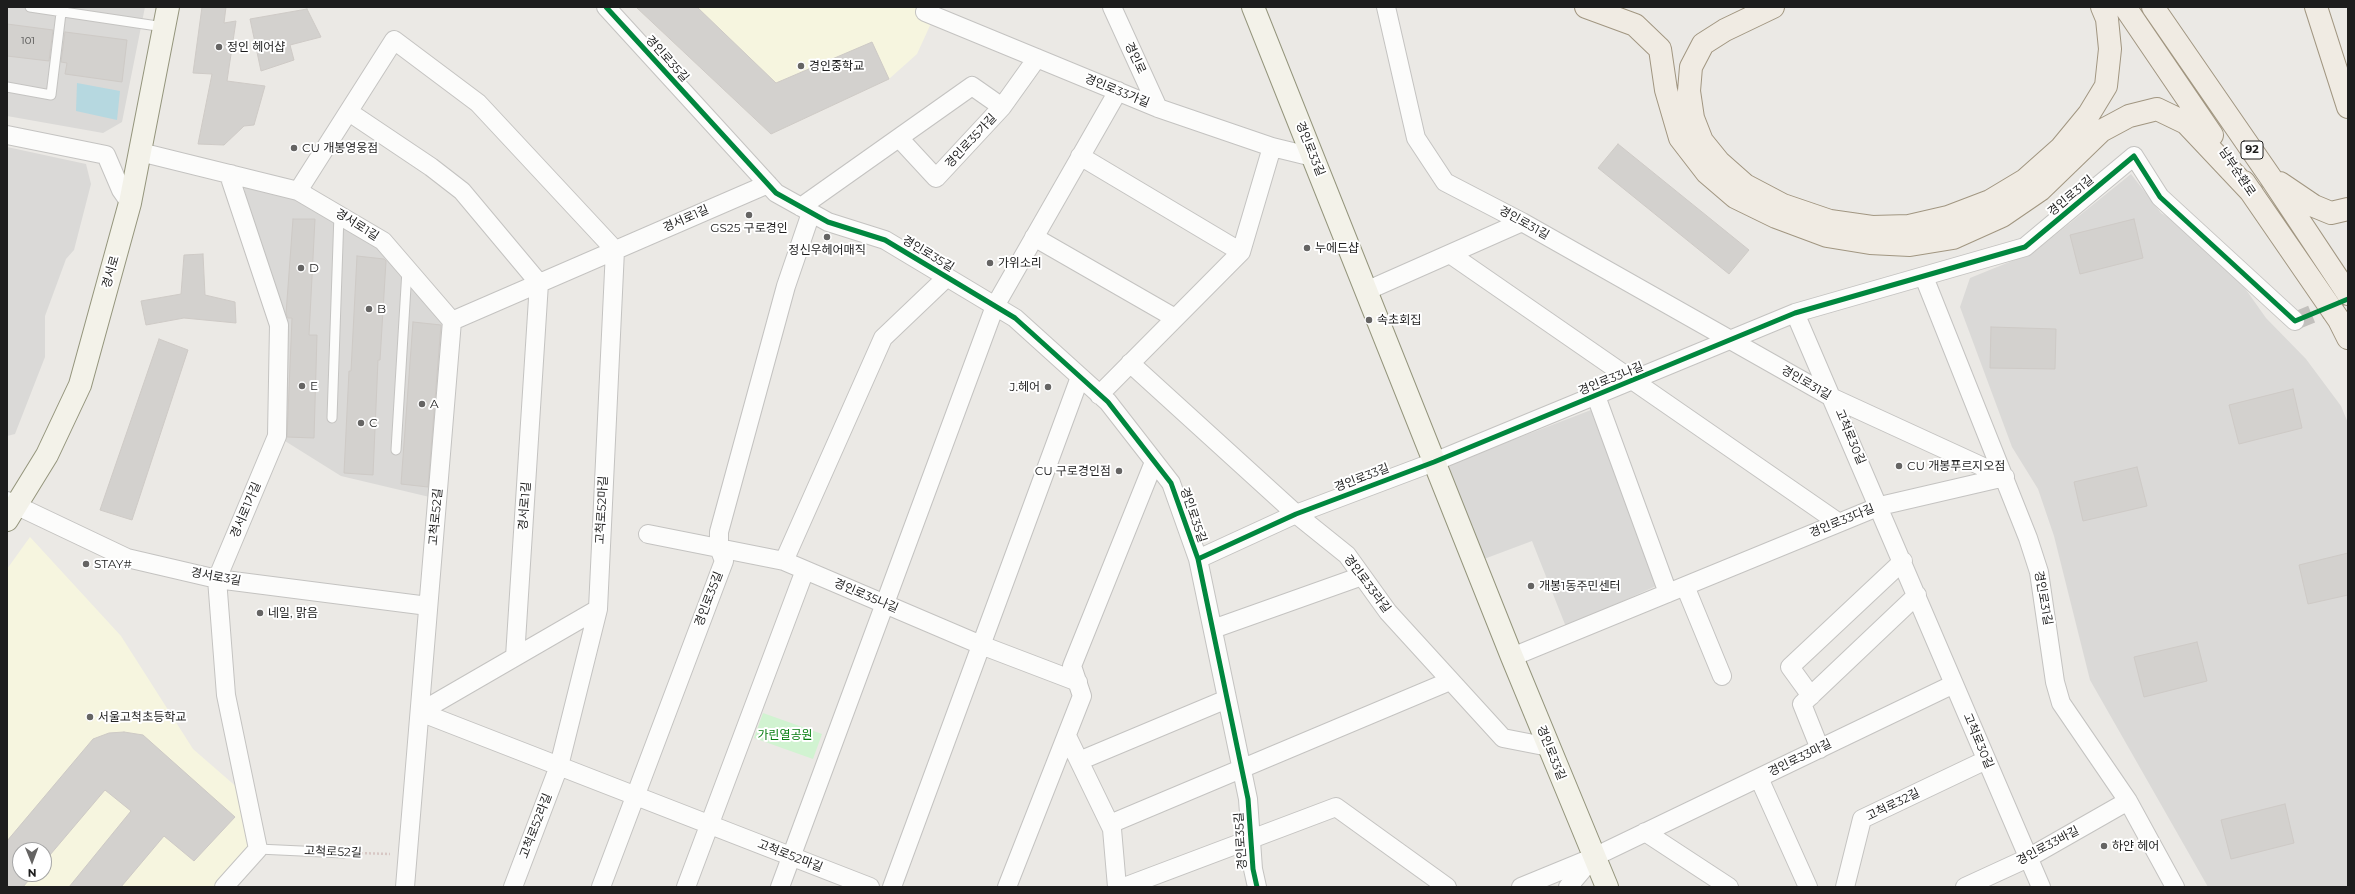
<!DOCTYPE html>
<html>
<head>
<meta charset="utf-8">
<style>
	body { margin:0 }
	#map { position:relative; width:2355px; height:894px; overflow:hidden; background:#ebe9e5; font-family:Montserrat,sans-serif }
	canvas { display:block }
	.frame { position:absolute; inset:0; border:8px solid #1d1d1d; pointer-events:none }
	.north { position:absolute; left:12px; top:842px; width:40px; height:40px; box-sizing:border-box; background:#fff; border:1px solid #a5a5a5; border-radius:50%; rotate:179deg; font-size:11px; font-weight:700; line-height:16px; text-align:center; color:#1d1d1d }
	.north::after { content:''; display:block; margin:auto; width:14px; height:18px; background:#656463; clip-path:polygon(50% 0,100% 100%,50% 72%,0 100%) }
</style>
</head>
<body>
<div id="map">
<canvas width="2355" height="894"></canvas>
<div class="frame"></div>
<div class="north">N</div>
</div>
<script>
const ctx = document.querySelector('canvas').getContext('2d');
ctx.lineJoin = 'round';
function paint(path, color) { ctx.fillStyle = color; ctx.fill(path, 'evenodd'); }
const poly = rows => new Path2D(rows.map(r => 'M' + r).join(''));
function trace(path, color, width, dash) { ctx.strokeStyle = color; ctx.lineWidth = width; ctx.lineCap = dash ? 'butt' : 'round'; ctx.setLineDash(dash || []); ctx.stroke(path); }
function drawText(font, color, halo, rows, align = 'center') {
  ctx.font = font + ' Montserrat,"Noto Sans KR",sans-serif'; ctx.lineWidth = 4; ctx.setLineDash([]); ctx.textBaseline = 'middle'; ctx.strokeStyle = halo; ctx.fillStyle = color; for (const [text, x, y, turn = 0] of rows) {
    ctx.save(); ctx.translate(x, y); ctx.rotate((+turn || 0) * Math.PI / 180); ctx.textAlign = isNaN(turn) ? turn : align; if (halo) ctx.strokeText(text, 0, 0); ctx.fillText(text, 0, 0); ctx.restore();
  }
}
const residential = poly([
	[7,7,145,7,122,122,103,133,7,116],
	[7,147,86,164,91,184,74,250,66,259,45,316,45,357,15,434,7,436],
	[2131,174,2161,213,2198,235,2237,277,2266,318,2306,359,2341,406,2348,423,2348,887,2208,887,2090,680,2054,536,2038,489,2012,447,1960,307,1970,278,2034,252],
	[242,178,298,191,383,241,452,321,438,499,341,476,277,436,279,325,263,281],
	[1591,410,1656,586,1566,627,1532,541,1484,559,1445,466]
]);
const education = poly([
	[636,7,936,7,938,8,917,54,889,79,771,134],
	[30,537,121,636,193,749,247,796,258,849,224,887,7,887,7,569],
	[20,850,44,850,44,874,20,874]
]);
const park = poly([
	[763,713,822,734,813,759,754,738]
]);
const water = poly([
	[77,83,120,91,117,120,76,111]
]);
const building = poly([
	[202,7,226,7,224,23,236,21,227,81,265,86,254,125,244,126,224,145,198,144,212,74,193,73,202,7],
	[636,7,697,7,776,83,872,42,889,79,771,134,636,7],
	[307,9,321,37,290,45,294,60,261,71,250,19,307,9],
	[7,24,53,30,49,61,7,56,7,24],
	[65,32,127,40,122,82,65,74,67,63,61,62,65,32],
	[1618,144,1749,250,1729,274,1598,168,1618,144],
	[293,219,315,219,309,335,317,335,314,438,287,437,292,318,288,318,286,314,293,219],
	[2134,219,2143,258,2080,274,2070,235,2134,219],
	[203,254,205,295,235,302,236,323,184,318,146,325,141,301,181,294,184,255,203,254],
	[357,256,384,259,386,261,380,360,378,360,373,475,344,473,349,371,351,371,357,256],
	[413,322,441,325,428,487,401,484,413,322],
	[1991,327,2056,329,2055,369,1990,368,1991,327],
	[159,339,188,350,132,520,100,510,159,339],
	[2293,389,2302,428,2239,444,2229,405,2293,389],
	[2137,467,2147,506,2083,521,2074,482,2137,467],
	[2348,553,2348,595,2308,604,2299,565,2348,553],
	[2197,642,2207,681,2144,697,2134,657,2197,642],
	[124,732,143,735,235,817,194,861,164,836,121,887,69,887,131,811,105,790,44,862,44,850,20,850,20,874,34,874,23,887,7,887,7,841,93,739,109,733,124,732],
	[2285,804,2294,843,2231,859,2221,820,2285,804]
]);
const streetTunnel = poly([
	[2295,321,2348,299]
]);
const path = poly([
	[357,853,390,854]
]);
const lane = poly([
	[30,7,164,27],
	[7,87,51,95,61,13],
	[332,418,339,214],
	[396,450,407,270],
	[258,849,344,853]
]);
const street = poly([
	[606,7,776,193,828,222,885,240,1015,318,1108,402,1171,483,1198,559,1248,799,1253,869,1257,887],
	[1112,7,1158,108],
	[1386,7,1416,138,1445,182,1522,222,1833,398,2005,477],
	[925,12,1158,108,1272,147,1313,157],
	[349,112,431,167,462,191,539,283,515,657],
	[7,135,106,155,121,190,130,203],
	[899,138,936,178,1002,107,1037,58],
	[140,152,298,191,383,241,452,321],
	[1080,156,1241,252],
	[298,191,394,40,478,103,615,250,598,609,559,766,513,887],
	[801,207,972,86,1002,107],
	[1034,237,1175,318],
	[1450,254,1839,523],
	[1924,277,2028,538,2039,572,2055,682,2061,703,2128,801,2175,887],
	[1366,291,1522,222],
	[1795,313,2041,887],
	[452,321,768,184],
	[1130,363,1296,514,1347,555,1388,612,1503,738,1549,747],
	[1099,395,1241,252,1272,147],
	[1596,396,1668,593],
	[7,501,127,558,217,579,428,606],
	[648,534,784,561,981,645,1078,682],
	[1198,559,1296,514,1434,462,1795,313,2025,247,2134,156,2160,197,2295,321],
	[784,561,883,338,947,277],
	[1685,586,1722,676],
	[1213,629,1362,576],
	[1512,657,1880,506,2005,477],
	[1811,696,1790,667,1903,561],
	[420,712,870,887],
	[420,712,598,609],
	[1067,736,1112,829,1117,887],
	[1820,749,1802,704,1917,595],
	[1079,761,1227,699],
	[1759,778,1808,887],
	[1110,824,1450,681],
	[1645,832,1729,887],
	[224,887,258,849,226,695,217,579,277,436,279,325,231,181,231,174],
	[405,887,452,321],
	[601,887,724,561,719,548,719,532,786,286,811,213],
	[686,887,805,570],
	[780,887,995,306,1118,91],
	[892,887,1080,377],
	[1007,887,1082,696,1072,666,1154,462],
	[1124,887,1336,807,1447,887],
	[1521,887,1594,857,1954,684],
	[1568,887,1591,860],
	[1845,887,1862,819,1986,760],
	[1965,887,2028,858,2128,801]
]);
const secondary = poly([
	[1253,7,1512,657,1607,887],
	[7,520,47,455,80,385,130,203,168,7]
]);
const primary = poly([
	[1586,7,1635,25,1660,49,1666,90,1680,138,1707,173,1735,197,1776,217,1827,236,1870,243,1910,245,1953,238,2002,216,2040,190,2101,131,2129,116,2157,109,2186,123,2252,193],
	[1773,7,1725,30,1703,44,1691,67,1689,91,1693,118,1702,141,1719,162,1745,185,1783,205,1830,221,1872,227,1909,226,1948,217,1990,201,2025,180,2061,148,2089,114,2106,86,2110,49,2107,19,2102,7],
	[2125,7,2212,135],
	[2153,7,2271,178,2348,294],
	[2316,7,2348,107],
	[2244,182,2339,320,2348,338],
	[2280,183,2314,206,2331,213,2348,209]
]);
const cycleway = poly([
	[606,7,776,193,828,222,885,240,1015,318,1108,402,1171,483,1198,559,1248,799,1253,869,1257,887],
	[1198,559,1296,514,1434,462,1795,313,2025,247,2134,156,2160,197,2295,321,2348,299]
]);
const markers = [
	[219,47,4,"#656463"],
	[801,66,4,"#656463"],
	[294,148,4,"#656463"],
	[749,215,4,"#656463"],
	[827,237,4,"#656463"],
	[1307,248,4,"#656463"],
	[990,263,4,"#656463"],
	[301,268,4,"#656463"],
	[369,309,4,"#656463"],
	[1369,320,4,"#656463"],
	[302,386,4,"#656463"],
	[1048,387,4,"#656463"],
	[422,404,4,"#656463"],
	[361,423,4,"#656463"],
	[1899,466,4,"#656463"],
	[1119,471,4,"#656463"],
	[86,564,4,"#656463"],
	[1531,586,4,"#656463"],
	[260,613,4,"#656463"],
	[90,717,4,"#656463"],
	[2104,846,4,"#656463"]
];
const numberNames = [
	["101",28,41]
];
const shields = [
	[2252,150,22]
];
const shieldNames = [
	["92",2252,150]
];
const poiNames = [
	["정인 헤어샵",227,47],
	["경인중학교",809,66],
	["CU 개봉영웅점",302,148],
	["GS25 구로경인",749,228,"center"],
	["누에드샵",1315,248],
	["정신우헤어매직",827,250,"center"],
	["가위소리",998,263],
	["D",309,268],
	["B",377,309],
	["속초회집",1377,320],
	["E",310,386],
	["J.헤어",1040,387,"right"],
	["A",430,404],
	["C",369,423],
	["CU 개봉푸르지오점",1907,466],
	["CU 구로경인점",1111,471,"right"],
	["STAY#",94,564],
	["개봉1동주민센터",1539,586],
	["네일, 맑음",268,613],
	["서울고척초등학교",98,717],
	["하얀 헤어",2112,846]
];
const streetNames = [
	["경인로",1135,58,65],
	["경인로35길",667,59,48],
	["경인로33가길",1117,91,22],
	["경인로35가길",971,141,-47],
	["경인로33길",1310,149,68],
	["남부순환로",2237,172,56],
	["경인로31길",2071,196,-40],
	["경서로1길",686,219,-24],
	["경인로31길",1524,223,29],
	["경서로1길",357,225,32],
	["경인로35길",928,254,31],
	["경서로",111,272,-74],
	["경인로33나길",1611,379,-22],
	["경인로31길",1806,383,30],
	["고척로30길",1850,437,67],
	["경인로33길",1362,478,-21],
	["경서로1길",525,506,-86],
	["경서로1가길",246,510,-67],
	["고척로52마길",602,510,-87],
	["경인로35길",1193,515,71],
	["고척로52길",436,517,-85],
	["경인로33다길",1842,521,-22],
	["경서로3길",216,577,10],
	["경인로33라길",1367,584,53],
	["경인로35나길",866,596,23],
	["경인로31길",2043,598,80],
	["경인로35길",709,599,-69],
	["고척로30길",1978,741,67],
	["경인로33길",1551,753,68],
	["경인로33마길",1800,758,-26],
	["고척로32길",1893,805,-26],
	["고척로52라길",536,826,-69],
	["경인로35길",1241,841,-94],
	["경인로33바길",2048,846,-28],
	["고척로52길",333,852,2],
	["고척로52마길",790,856,21]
];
const parkNames = [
	["가린열공원",785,735]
];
paint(residential, '#dad9d7');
paint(education, '#f6f5df');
paint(park, '#d1f3d1');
paint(water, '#b6d8e0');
paint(building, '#d3d1ce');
trace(building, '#cecac6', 1);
trace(streetTunnel, '#c2c0bd', 18, [18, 9]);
trace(lane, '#c4c3c1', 11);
trace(street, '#c4c3c1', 20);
trace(secondary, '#94957c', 24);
trace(primary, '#a19681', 24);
trace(path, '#d7c7c4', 2.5, [2, 2]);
trace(lane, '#fcfcfb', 9);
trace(street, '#fcfcfb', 18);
trace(secondary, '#f3f2e9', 22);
trace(primary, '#f0ebe3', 22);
trace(cycleway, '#00873e', 5);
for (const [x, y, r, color] of markers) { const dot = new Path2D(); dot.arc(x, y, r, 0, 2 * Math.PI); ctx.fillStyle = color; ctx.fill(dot); trace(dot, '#fff', 1.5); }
drawText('10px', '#4a4a49', null, numberNames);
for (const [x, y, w] of shields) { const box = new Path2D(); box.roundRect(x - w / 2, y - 9, w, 18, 3); ctx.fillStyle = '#fff'; ctx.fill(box); trace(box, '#1d1d1d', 1); }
drawText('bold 11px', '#1d1d1d', null, shieldNames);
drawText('12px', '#1d1d1d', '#fff', poiNames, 'left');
drawText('12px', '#1d1d1d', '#fff', streetNames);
drawText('12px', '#077e11', '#fff', parkNames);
</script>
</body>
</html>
